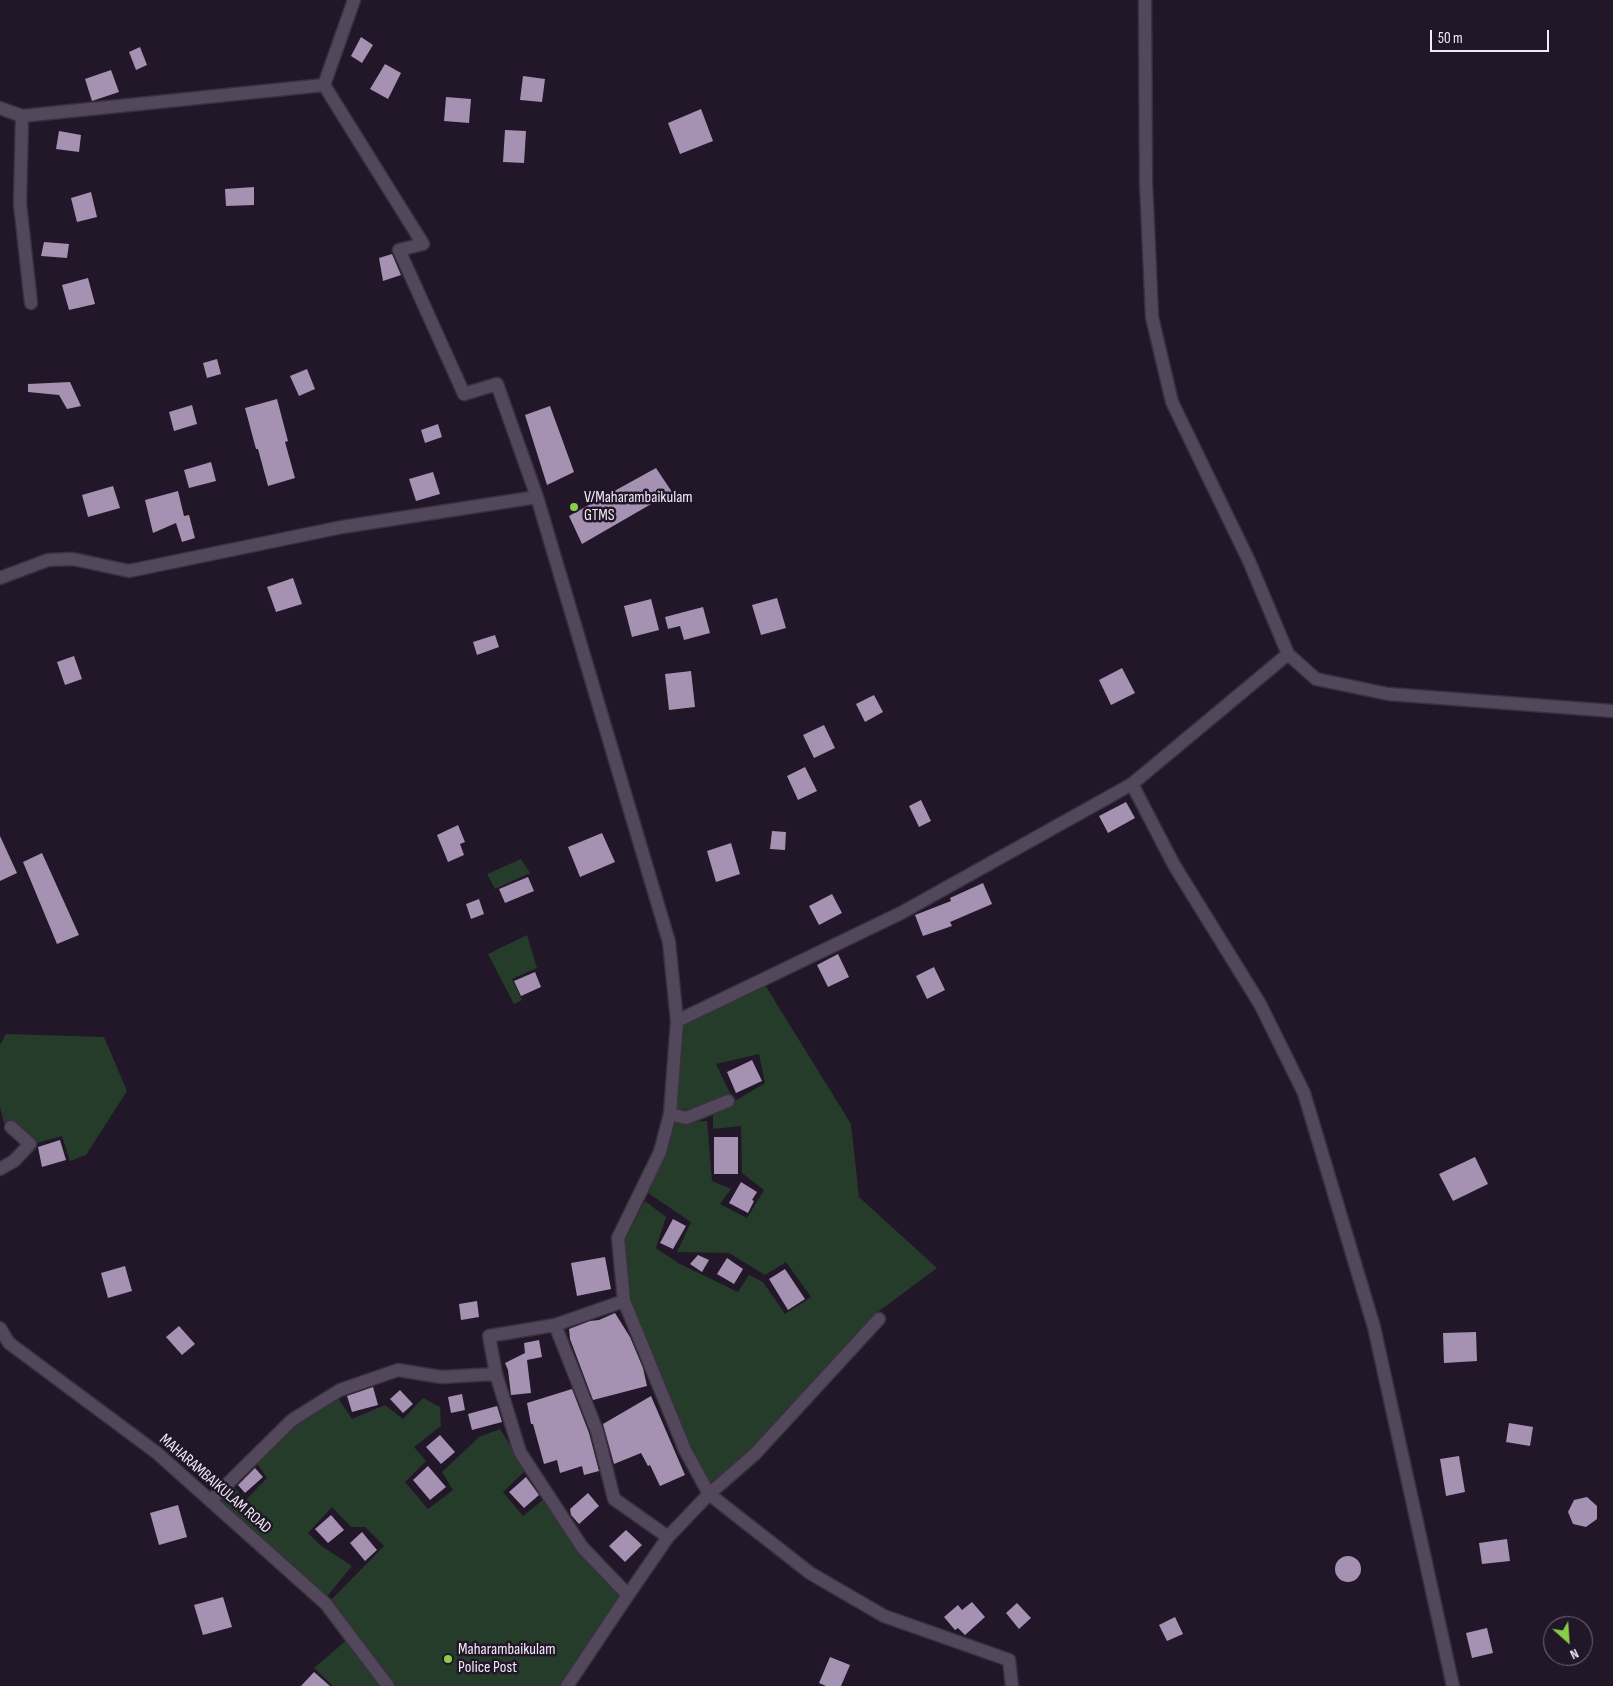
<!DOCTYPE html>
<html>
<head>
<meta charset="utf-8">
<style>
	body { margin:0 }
	#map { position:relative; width:1613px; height:1686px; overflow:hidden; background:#211728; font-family:"Sofia Sans Condensed",sans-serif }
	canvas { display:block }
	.north { position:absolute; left:1543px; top:1616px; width:50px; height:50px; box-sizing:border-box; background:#211728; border:1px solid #756c7b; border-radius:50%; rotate:154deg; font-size:14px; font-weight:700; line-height:20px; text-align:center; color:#f2ebf7 }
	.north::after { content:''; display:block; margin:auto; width:18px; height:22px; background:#87cf4a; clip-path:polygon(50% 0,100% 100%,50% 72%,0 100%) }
	.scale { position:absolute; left:1430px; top:30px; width:119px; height:22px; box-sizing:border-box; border:2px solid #f2ebf7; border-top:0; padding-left:6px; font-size:15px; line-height:18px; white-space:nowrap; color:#f2ebf7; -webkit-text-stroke:4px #211728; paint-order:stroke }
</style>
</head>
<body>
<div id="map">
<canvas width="1613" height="1686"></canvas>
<div class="north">N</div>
<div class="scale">50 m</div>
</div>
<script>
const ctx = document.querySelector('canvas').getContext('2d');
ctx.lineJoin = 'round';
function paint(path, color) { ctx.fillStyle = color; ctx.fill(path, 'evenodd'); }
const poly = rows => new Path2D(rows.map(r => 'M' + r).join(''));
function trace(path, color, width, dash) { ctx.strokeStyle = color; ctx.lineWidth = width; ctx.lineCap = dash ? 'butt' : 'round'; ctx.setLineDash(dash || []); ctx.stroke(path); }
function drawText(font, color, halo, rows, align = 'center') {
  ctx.font = font + ' "Sofia Sans Condensed",sans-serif'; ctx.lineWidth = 5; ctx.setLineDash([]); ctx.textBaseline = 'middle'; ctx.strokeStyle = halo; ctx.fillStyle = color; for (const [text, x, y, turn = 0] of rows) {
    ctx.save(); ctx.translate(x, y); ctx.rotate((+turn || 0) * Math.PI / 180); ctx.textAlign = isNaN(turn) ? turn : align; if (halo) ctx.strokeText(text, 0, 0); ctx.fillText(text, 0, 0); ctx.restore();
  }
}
const green = poly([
	[521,859,530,873,495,889,487,874],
	[527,935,537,968,512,979,522,1000,514,1004,488,954],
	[765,985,851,1124,859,1197,937,1268,875,1314,747,1453,710,1483,684,1432,628,1301,624,1241,645,1201,666,1217,656,1248,680,1264,738,1292,749,1275,763,1282,785,1314,811,1297,786,1262,765,1275,729,1253,677,1252,691,1222,648,1193,662,1157,671,1120,685,1122,707,1121,712,1181,731,1189,720,1204,747,1218,764,1190,742,1173,741,1126,713,1129,713,1114,765,1083,759,1054,716,1064,731,1095,702,1109,673,1110,681,1026],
	[6,1034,104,1037,127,1091,86,1155,70,1161,62,1136,37,1143,13,1124,4,1123,0,1107,0,1045],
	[338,1398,352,1419,385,1405,403,1419,423,1398,440,1407,441,1426,414,1447,426,1461,405,1482,428,1509,453,1490,442,1472,479,1437,500,1429,526,1470,503,1492,523,1516,544,1499,623,1595,559,1686,391,1686,329,1602,384,1546,365,1527,351,1527,332,1507,308,1533,320,1545,352,1566,325,1599,262,1538,215,1500,231,1484,246,1500,267,1478,256,1462,294,1424],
	[348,1639,385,1686,333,1686,314,1668]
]);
const building = poly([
	[361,37,373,45,362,63,351,56],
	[140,47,147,65,136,70,129,52],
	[385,64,401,73,388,99,370,89],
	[111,70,119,92,92,101,85,79],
	[523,76,545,79,542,102,520,100],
	[446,97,471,99,469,123,444,121],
	[701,109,713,141,680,154,668,123],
	[505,130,526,131,524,163,503,162],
	[59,131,81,135,79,152,56,149],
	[254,187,254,205,226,206,225,189],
	[91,192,97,217,77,222,71,198],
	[44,242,69,244,67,258,41,256],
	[392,254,401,275,383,281,379,258],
	[88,278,95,304,69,310,62,285],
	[217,359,221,374,207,378,203,363],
	[307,369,315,389,299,396,290,376],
	[70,382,81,406,67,409,59,395,28,392,28,384],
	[277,399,288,441,285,442,295,478,268,486,258,449,256,449,245,408],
	[192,405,197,424,174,431,169,412],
	[550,406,574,472,547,485,525,415],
	[438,424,442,437,425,443,421,430],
	[211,462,216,481,189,488,184,470],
	[656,468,672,492,582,544,569,516],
	[433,472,440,494,416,501,409,479],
	[113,486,120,508,88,517,82,495],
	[178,491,184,516,189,515,195,538,182,542,176,523,153,533,145,500],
	[293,578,302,604,276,612,267,587],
	[777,598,786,628,761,635,752,605],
	[651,599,659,630,632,637,624,606],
	[703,607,710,633,684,640,680,626,668,629,665,617],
	[495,635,499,647,477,655,473,642],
	[74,656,82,679,65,685,57,662],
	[1122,668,1135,693,1111,705,1099,680],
	[691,671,695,707,669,710,665,674],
	[874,695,883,712,865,722,856,704],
	[824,725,835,748,814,758,803,735],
	[805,767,817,791,798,800,787,776],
	[921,800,931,821,919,827,909,806],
	[1126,802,1135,818,1108,833,1099,816],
	[458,825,465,842,460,844,464,855,448,862,437,835],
	[772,831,786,832,785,850,770,849],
	[602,833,615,862,580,877,568,847],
	[0,836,17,873,0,881],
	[731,843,740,874,716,882,707,851],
	[42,853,79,935,57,944,23,862],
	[528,877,534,891,505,903,499,889],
	[983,883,992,904,950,922,952,926,923,936,915,915,951,901,950,898],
	[832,894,842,913,819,925,809,906],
	[479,899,484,914,471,919,466,904],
	[838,954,849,977,828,987,817,965],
	[934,967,945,990,927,999,916,976],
	[535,972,541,987,521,996,514,981],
	[752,1060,762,1081,736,1093,727,1072],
	[714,1137,738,1137,738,1174,714,1174],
	[60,1140,66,1160,42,1167,38,1147],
	[1475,1157,1488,1184,1453,1201,1439,1174],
	[741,1182,757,1192,752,1200,754,1201,748,1213,729,1203],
	[673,1219,686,1226,673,1249,660,1243],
	[698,1255,709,1260,702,1272,690,1264],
	[605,1257,611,1289,577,1296,571,1263],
	[727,1258,743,1269,734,1284,717,1274],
	[125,1266,132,1291,108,1298,101,1273],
	[785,1269,805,1299,788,1310,769,1279],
	[477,1301,479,1317,461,1320,459,1304],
	[615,1313,630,1337,643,1368,647,1386,593,1400,570,1339,569,1329,590,1321,599,1320],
	[179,1326,195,1344,182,1355,166,1337],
	[1476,1332,1477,1361,1444,1363,1443,1333],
	[539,1340,542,1357,527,1360,531,1393,511,1395,508,1370,505,1363,525,1353,524,1343],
	[373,1387,378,1405,352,1412,347,1396],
	[572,1389,589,1433,599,1471,584,1475,582,1466,560,1473,557,1460,544,1464,533,1424,531,1424,527,1403],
	[400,1390,413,1404,403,1413,390,1399],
	[462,1394,465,1410,451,1413,448,1397],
	[651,1396,685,1475,660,1486,650,1465,648,1466,641,1453,614,1464,603,1424],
	[497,1406,502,1422,472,1430,468,1414],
	[1509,1423,1533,1427,1530,1446,1506,1442],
	[440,1435,455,1452,441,1464,426,1447],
	[1459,1456,1465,1492,1446,1496,1440,1459],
	[428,1466,446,1487,430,1500,413,1480],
	[255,1468,263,1477,245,1493,238,1485],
	[526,1477,539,1495,524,1508,509,1492],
	[588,1493,599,1506,579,1524,571,1515,570,1509],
	[1587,1497,1597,1506,1597,1519,1586,1527,1573,1524,1568,1512,1574,1500],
	[178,1505,187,1537,159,1545,150,1513],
	[331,1515,344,1530,328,1543,315,1529],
	[626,1530,642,1545,625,1562,609,1546],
	[362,1532,377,1550,365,1561,350,1543],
	[1507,1539,1510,1561,1482,1564,1479,1543],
	'1335 1569a13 13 0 1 1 26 0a13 13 0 1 1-26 0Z',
	[223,1597,232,1627,203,1635,194,1605],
	[972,1602,985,1617,965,1635,958,1628,955,1630,944,1617,958,1605,962,1610],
	[1017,1603,1031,1618,1019,1629,1006,1613],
	[1175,1617,1183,1634,1167,1641,1159,1625],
	[1487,1628,1493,1653,1472,1658,1466,1633],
	[830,1657,850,1665,841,1686,826,1686,819,1683],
	[314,1672,330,1686,301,1686]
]);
const street = poly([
	[324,85,423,244,399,250,464,394,497,384,537,497,669,942,677,1021,670,1114,660,1152,618,1238,624,1301,685,1450,709,1494,668,1537,628,1595,567,1686],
	[0,108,22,116,324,85,354,0],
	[22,116,20,204,31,303],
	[0,578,48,560,73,559,129,571,342,527,537,497],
	[1288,654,1316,679,1388,694,1613,711],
	[1132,784,1174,865,1260,1004,1304,1093,1374,1327,1453,1686],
	[677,1021,901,913,1132,784,1288,654,1249,561,1172,402,1152,317,1146,182,1145,0],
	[670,1114,686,1118,728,1101],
	[0,1169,14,1161,30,1144,11,1127],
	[624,1301,555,1325,489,1336,496,1374,520,1452,582,1547,628,1595],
	[879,1319,755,1454,709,1494,810,1573,884,1616,1009,1660,1012,1686],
	[555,1325,597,1431,614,1499,668,1537],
	[0,1328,9,1343,157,1453,326,1604,388,1686],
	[211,1500,292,1420,340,1390,398,1370,441,1377,496,1374]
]);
const markers = [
	[574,507,5,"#87cf4a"],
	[448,1659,5,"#87cf4a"]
];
const poiNames = [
	["V/Maharambaikulam",584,498],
	["GTMS",584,516],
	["Maharambaikulam",458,1650],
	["Police Post",458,1668]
];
const streetNames = [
	["MAHARAMBAIKULAM ROAD",215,1484,41]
];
paint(green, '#253c2b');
paint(building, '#a592b2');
trace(street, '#39313e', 15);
trace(street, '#53475b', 12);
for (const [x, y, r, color] of markers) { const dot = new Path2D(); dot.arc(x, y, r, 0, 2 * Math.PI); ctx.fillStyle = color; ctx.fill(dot); trace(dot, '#211728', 2); }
drawText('16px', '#f2ebf7', '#211728', poiNames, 'left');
drawText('16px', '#f2ebf7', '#211728', streetNames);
</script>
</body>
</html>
